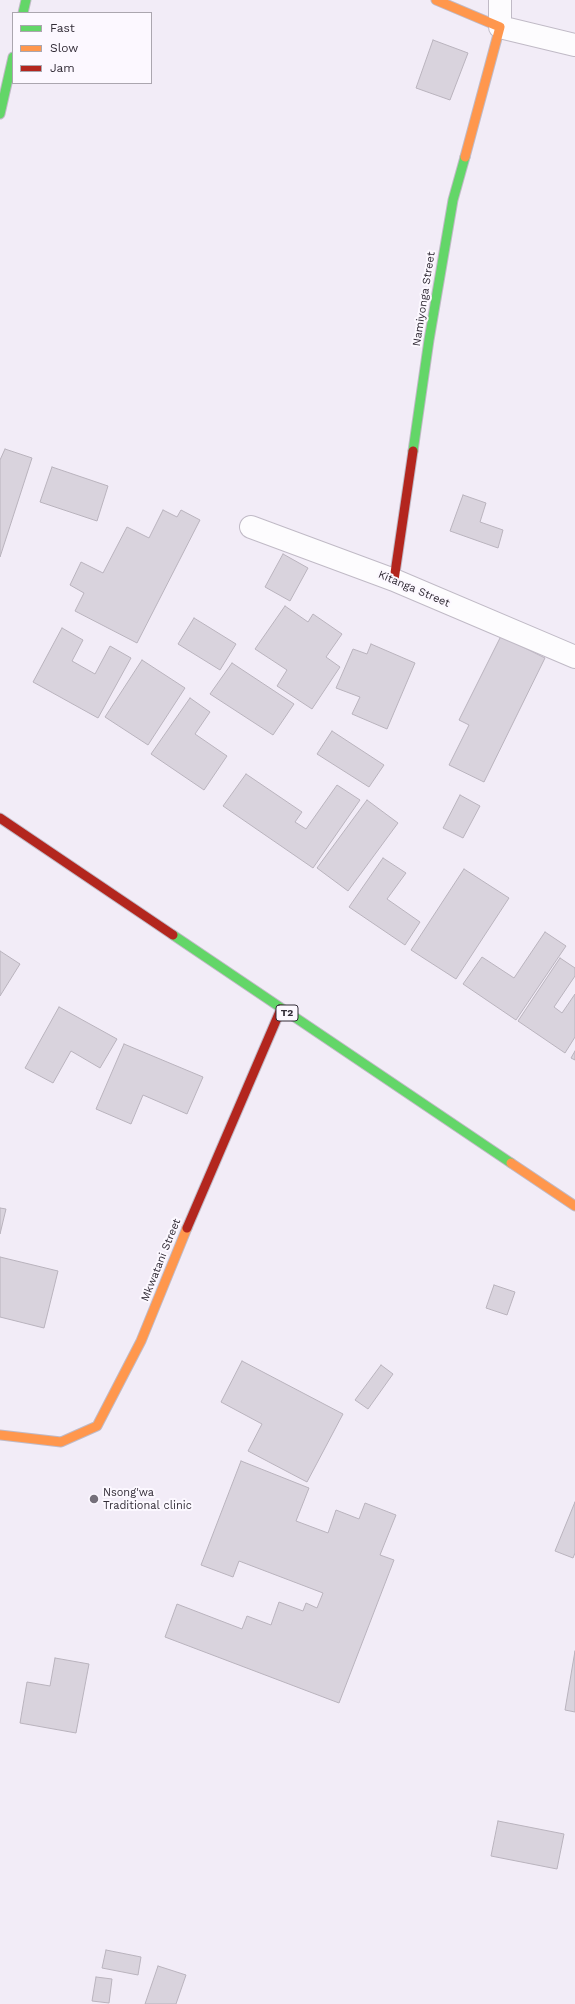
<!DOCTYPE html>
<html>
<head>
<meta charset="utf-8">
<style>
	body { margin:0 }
	#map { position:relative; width:575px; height:2004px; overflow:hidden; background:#f2ecf7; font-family:"Work Sans",sans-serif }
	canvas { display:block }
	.legend { position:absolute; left:12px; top:12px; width:140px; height:72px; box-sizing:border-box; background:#fcf8ff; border:1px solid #aba6af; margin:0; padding:5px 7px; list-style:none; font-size:12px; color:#322c37 }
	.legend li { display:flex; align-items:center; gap:8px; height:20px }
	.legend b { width:20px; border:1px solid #aba6af }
</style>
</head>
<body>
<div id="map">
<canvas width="575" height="2004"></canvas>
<ul class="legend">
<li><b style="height:5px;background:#63d668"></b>Fast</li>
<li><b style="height:5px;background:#ff974d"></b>Slow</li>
<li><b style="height:5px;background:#b3261e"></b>Jam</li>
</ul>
</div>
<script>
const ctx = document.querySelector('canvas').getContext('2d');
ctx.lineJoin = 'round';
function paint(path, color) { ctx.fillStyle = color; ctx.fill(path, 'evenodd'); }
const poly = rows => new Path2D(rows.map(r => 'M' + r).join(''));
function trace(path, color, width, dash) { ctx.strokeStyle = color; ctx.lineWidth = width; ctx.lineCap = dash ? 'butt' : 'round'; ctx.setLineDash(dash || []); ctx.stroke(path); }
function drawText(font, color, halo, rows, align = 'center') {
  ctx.font = font + ' "Work Sans",sans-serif'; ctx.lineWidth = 4; ctx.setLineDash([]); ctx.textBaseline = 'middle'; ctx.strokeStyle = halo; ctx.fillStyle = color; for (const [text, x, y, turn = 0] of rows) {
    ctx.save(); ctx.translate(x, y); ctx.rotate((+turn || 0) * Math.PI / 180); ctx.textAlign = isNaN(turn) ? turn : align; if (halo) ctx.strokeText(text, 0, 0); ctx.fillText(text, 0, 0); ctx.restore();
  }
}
const building = poly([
	[433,40,468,53,450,100,416,88,433,40],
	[5,449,32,458,0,557,0,460,5,449],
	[52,467,108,486,97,521,40,502,52,467],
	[463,495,486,503,480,522,503,530,498,548,450,531,463,495],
	[163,510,177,517,181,510,200,520,137,643,75,611,84,593,70,585,81,562,103,573,127,527,149,538,163,510],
	[283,554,308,568,290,601,265,587,283,554],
	[285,606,308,622,313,614,342,634,326,657,340,667,312,709,277,686,287,670,255,649,285,606],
	[194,618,236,644,220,670,178,644,194,618],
	[62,628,83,640,72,661,95,674,110,646,131,658,98,718,33,682,62,628],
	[501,636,545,658,484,782,449,765,469,725,459,720,501,636],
	[371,644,415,663,387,729,352,714,360,697,336,688,353,649,367,654,371,644],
	[142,660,185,688,148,745,105,717,142,660],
	[232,663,294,704,273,735,210,694,232,663],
	[190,698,210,712,195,734,227,756,204,790,151,754,190,698],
	[332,731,384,765,369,787,317,754,332,731],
	[246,774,302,812,295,822,306,829,337,785,360,800,313,868,223,806,246,774],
	[460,795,480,806,463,838,443,828,460,795],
	[367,800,398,823,348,891,317,868,367,800],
	[383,858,406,873,387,899,420,922,405,945,349,907,383,858],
	[464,869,509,898,456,979,411,950,464,869],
	[545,932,566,946,516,1020,463,984,482,957,514,978,545,932],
	[0,951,20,964,0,996,0,951],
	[560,958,575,968,575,976,554,1007,562,1013,575,994,575,1037,565,1053,518,1021,560,958],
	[59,1007,117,1039,100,1068,71,1051,53,1083,25,1068,59,1007],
	[124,1044,203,1077,187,1114,143,1095,131,1124,96,1109,124,1044],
	[575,1051,575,1060,571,1058,575,1051],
	[0,1208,6,1209,0,1234,0,1208],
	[0,1257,58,1271,44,1328,0,1317,0,1257],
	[494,1285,515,1292,507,1315,486,1308,494,1285],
	[242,1361,343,1414,307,1482,248,1451,262,1424,221,1402,242,1361],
	[381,1365,393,1374,368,1409,355,1400,381,1365],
	[241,1461,309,1488,296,1521,328,1533,336,1510,359,1519,365,1503,396,1515,380,1555,394,1560,339,1703,165,1637,177,1604,242,1629,247,1616,271,1625,279,1602,303,1611,306,1603,317,1608,323,1593,239,1561,233,1577,201,1565,241,1461],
	[575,1502,575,1553,573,1558,555,1551,575,1502],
	[575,1651,575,1712,565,1710,575,1651],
	[55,1658,89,1664,76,1733,20,1723,27,1682,50,1686,55,1658],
	[498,1821,564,1834,557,1869,491,1856,498,1821],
	[106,1950,141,1957,138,1975,102,1968,106,1950],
	[158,1966,186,1975,176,2004,145,2004,158,1966],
	[96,1977,112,1979,109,2003,92,2001,96,1977]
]);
const street = poly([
	[500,0,500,27,575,45],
	[251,527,394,580,575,657]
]);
const fast = poly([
	[23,13,26,0],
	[0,114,13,57],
	[413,451,429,340,453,200,465,157],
	[173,935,511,1163]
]);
const slow = poly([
	[436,0,500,27,465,157],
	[511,1163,575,1206],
	[0,1435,61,1442,97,1426,141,1341,187,1228]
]);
const jam = poly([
	[394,580,413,451],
	[0,818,173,935],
	[187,1228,281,1009]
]);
const markers = [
	[94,1499,5,"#756f7a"]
];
const shields = [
	[287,1013,22]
];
const shieldNames = [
	["T2",287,1013]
];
const streetNames = [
	["Namiyonga Street",424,299,-81],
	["Kitanga Street",414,589,23],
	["Mkwatani Street",161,1260,-68]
];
const poiNames = [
	["Nsong'wa",103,1493],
	["Traditional clinic",103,1506]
];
paint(building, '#d9d3dd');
trace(building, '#b9b3bd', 1);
trace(street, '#c0bac6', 24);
trace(fast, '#c0bac6', 11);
trace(slow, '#c0bac6', 11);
trace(jam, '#c0bac6', 11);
trace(street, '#fdfcfe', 22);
trace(fast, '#63d668', 9);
trace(slow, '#ff974d', 9);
trace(jam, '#b3261e', 9);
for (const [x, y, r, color] of markers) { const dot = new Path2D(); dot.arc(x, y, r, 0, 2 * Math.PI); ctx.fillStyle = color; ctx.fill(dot); trace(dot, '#fcf8ff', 1.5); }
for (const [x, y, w] of shields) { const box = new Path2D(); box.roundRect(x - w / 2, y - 8, w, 16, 3); ctx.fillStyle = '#fcf8ff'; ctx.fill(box); trace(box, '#322c37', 1); }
drawText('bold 10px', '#322c37', null, shieldNames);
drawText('11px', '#322c37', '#fcf8ff', streetNames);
drawText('11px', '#322c37', '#fcf8ff', poiNames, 'left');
</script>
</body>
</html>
